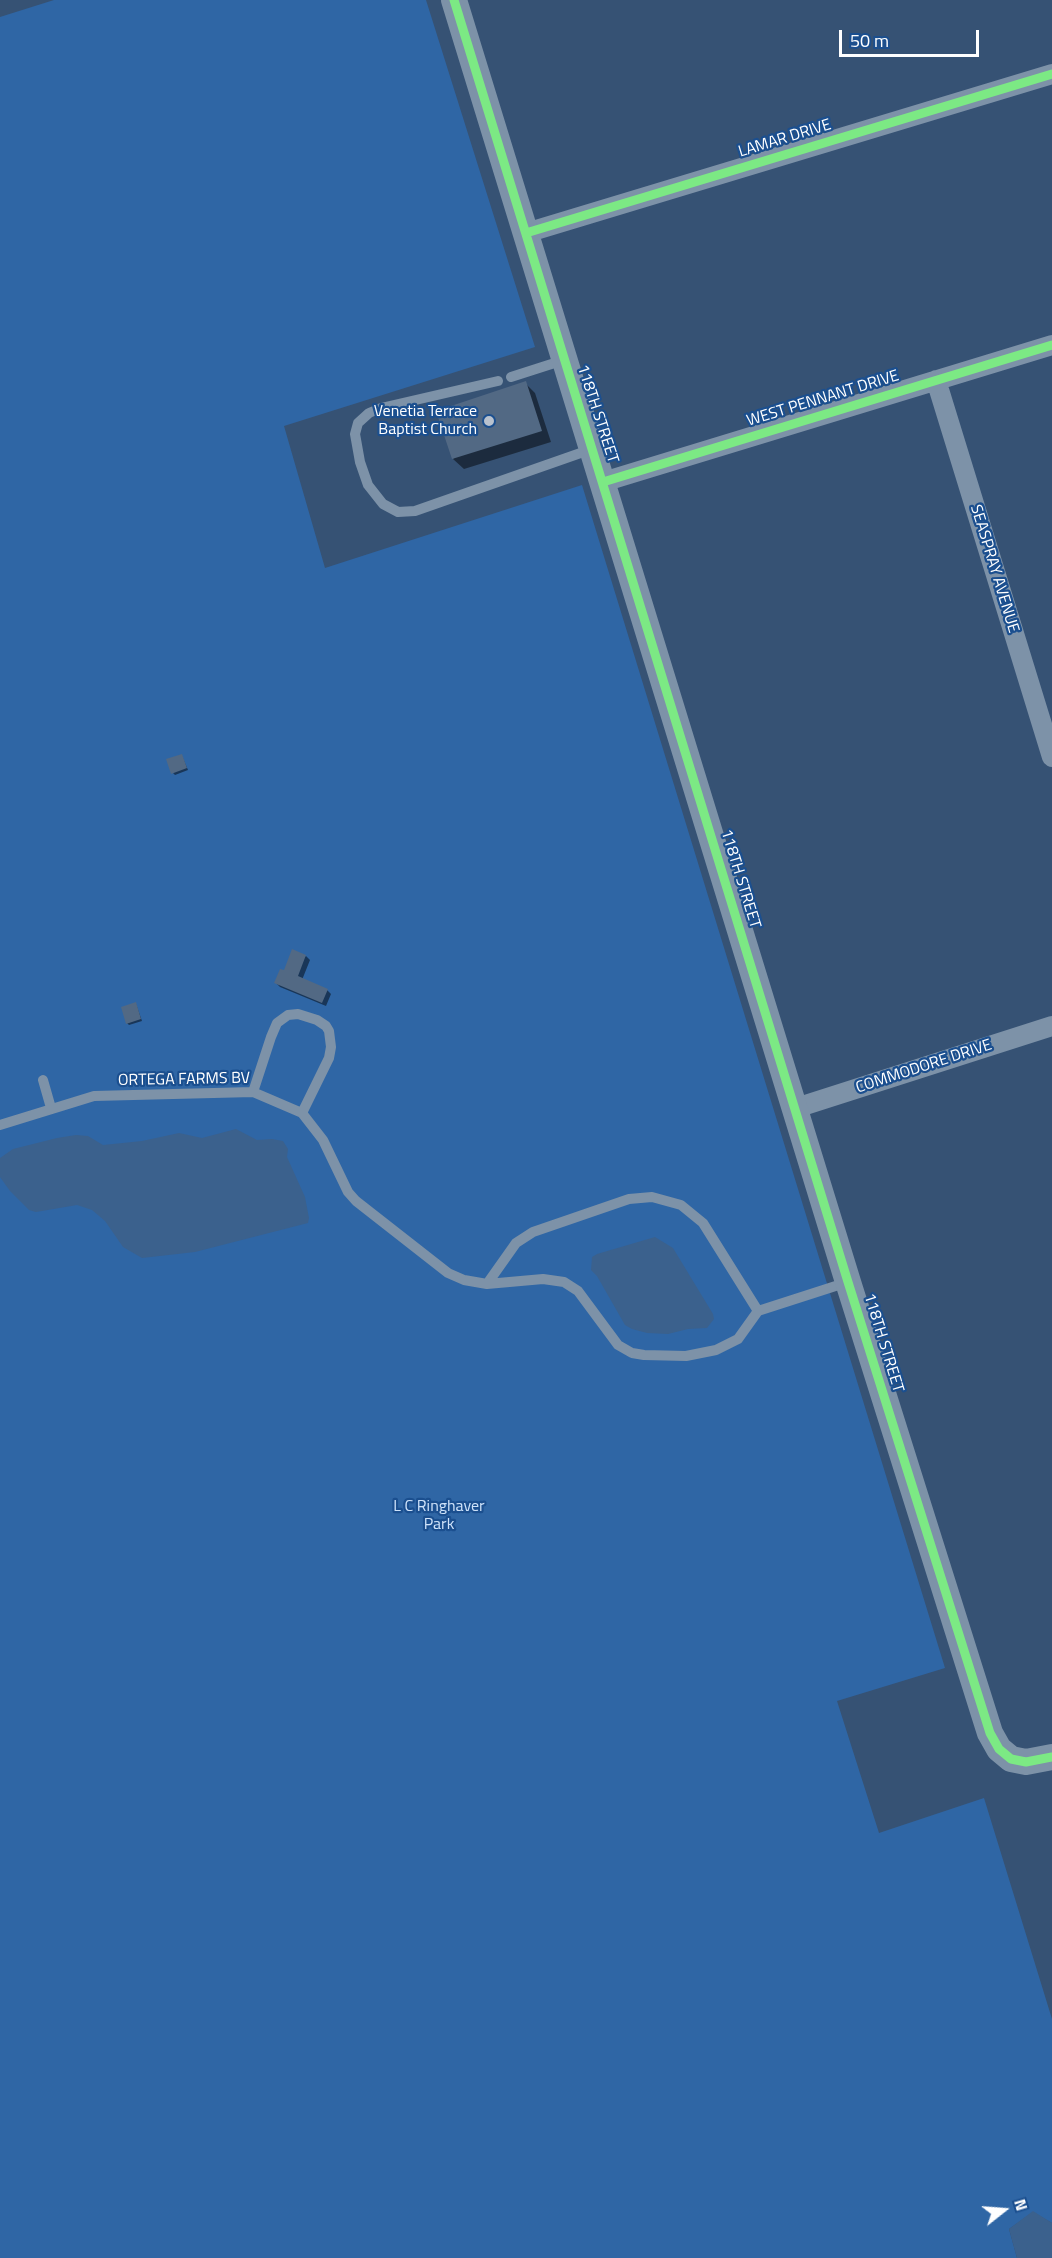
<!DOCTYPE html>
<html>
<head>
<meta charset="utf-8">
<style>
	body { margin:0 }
	#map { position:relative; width:1052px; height:2258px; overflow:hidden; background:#365274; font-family:"Titillium Web",sans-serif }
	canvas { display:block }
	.north { position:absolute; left:974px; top:2180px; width:60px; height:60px; -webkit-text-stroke:4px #1b4f8f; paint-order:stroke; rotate:73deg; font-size:16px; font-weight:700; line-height:24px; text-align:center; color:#fff }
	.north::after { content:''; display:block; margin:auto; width:21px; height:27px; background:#fff; clip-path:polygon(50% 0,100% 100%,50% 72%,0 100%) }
	.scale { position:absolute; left:839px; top:30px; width:140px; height:27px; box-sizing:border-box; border:3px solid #fff; border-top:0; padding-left:8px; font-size:18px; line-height:21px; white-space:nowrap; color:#fff; -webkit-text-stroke:4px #1b4f8f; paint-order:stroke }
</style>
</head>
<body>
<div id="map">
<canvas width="1052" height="2258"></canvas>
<div class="north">N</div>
<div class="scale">50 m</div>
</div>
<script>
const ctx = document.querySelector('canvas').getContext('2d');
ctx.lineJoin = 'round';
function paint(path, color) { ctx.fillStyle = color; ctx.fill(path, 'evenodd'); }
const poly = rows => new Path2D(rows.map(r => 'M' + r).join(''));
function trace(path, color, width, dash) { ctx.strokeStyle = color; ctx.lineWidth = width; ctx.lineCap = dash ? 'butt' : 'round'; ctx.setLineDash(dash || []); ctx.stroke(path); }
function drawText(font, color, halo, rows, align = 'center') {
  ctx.font = font + ' "Titillium Web",sans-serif'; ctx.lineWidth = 4.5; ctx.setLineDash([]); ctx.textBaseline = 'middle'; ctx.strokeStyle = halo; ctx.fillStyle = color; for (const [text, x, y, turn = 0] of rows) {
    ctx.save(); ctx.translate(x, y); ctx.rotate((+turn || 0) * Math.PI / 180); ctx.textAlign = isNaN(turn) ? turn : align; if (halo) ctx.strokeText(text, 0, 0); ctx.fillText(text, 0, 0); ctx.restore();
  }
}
const green = poly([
	[54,0,426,0,535,347,284,426,325,568,582,485,945,1668,837,1701,879,1833,984,1798,1052,2019,1052,2223,1033,2212,1009,2229,1017,2258,0,2258,0,17]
]);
const water = poly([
	[236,1129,257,1140,272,1139,283,1141,288,1149,287,1157,305,1197,309,1218,308,1223,195,1252,142,1258,123,1247,105,1221,92,1210,77,1205,36,1212,29,1210,10,1191,0,1177,0,1158,13,1149,57,1138,76,1135,88,1136,103,1145,142,1141,179,1133,202,1138],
	[655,1237,673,1248,713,1314,714,1319,707,1328,688,1329,668,1334,647,1333,632,1329,625,1325,597,1276,591,1270,592,1257,597,1254],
	[1033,2211,1052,2223,1052,2258,1017,2258,1009,2229]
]);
const shadow = poly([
	[525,383,535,393,551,442,464,469,453,459],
	[182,756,188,770,175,775,173,773],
	[306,956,310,960,302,980,327,990,331,994,326,1006,280,987,276,983,285,972],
	[136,1004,142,1021,129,1025,127,1023]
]);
const building = poly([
	[526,381,542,431,452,459,436,411],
	[182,754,187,768,171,774,166,759],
	[292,949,306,955,298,976,328,989,322,1003,274,983,280,969,284,970],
	[136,1002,141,1019,126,1024,121,1007]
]);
const service = poly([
	[511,377,564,360],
	[498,381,381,408,369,413,358,423,355,434,360,462,368,485,383,504,398,512,415,511,592,449],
	[43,1080,51,1108],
	[253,1092,271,1037,277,1023,288,1015,298,1014,317,1020,326,1026,329,1031,331,1047,329,1058,302,1113],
	[0,1125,94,1096,253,1092,302,1113,323,1140,348,1192,356,1201,448,1273,464,1280,487,1284,543,1279,564,1282,578,1291,618,1345,632,1353,644,1355,686,1356,716,1350,738,1339,758,1311,848,1282],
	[487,1284,516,1243,533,1232,629,1199,652,1197,681,1205,703,1223,758,1311]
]);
const minor = poly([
	[526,233,1052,74],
	[936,380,1052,757],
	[603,482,1052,345],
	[796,1108,1052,1026]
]);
const tertiary = poly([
	[454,0,848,1282,990,1733,999,1749,1011,1759,1026,1762,1052,1757]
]);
const cycleway = poly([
	[454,0,848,1282,990,1733,999,1749,1011,1759,1026,1762,1052,1757],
	[526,233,1052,74],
	[603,482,1052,345]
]);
const markers = [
	[489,421,6,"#b9c2ce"]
];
const streetNames = [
	["LAMAR DRIVE",785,139,-17],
	["WEST PENNANT DRIVE",823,399,-17],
	["118TH STREET",597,414,72],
	["SEASPRAY AVENUE",994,569,73],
	["118TH STREET",740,879,73],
	["COMMODORE DRIVE",924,1067,-18],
	["ORTEGA FARMS BV",184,1080,-1],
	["118TH STREET",883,1343,73]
];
const poiNames = [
	["Venetia Terrace",477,412],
	["Baptist Church",477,430]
];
const parkNames = [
	["L C Ringhaver",439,1507],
	["Park",439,1525]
];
paint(green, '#2f66a5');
paint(water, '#3b618d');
paint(shadow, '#0007');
paint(building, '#526984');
trace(service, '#7d92a8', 10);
trace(minor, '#7d92a8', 20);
trace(tertiary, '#7d92a8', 26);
trace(cycleway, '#7ce984', 9);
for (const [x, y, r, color] of markers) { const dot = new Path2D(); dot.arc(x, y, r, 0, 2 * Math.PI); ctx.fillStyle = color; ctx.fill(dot); trace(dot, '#1b4f8f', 2); }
drawText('16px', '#fff', '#1b4f8f', streetNames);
drawText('16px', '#fff', '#1b4f8f', poiNames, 'right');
drawText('16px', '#cfe3fa', '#1b4f8f', parkNames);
</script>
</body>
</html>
